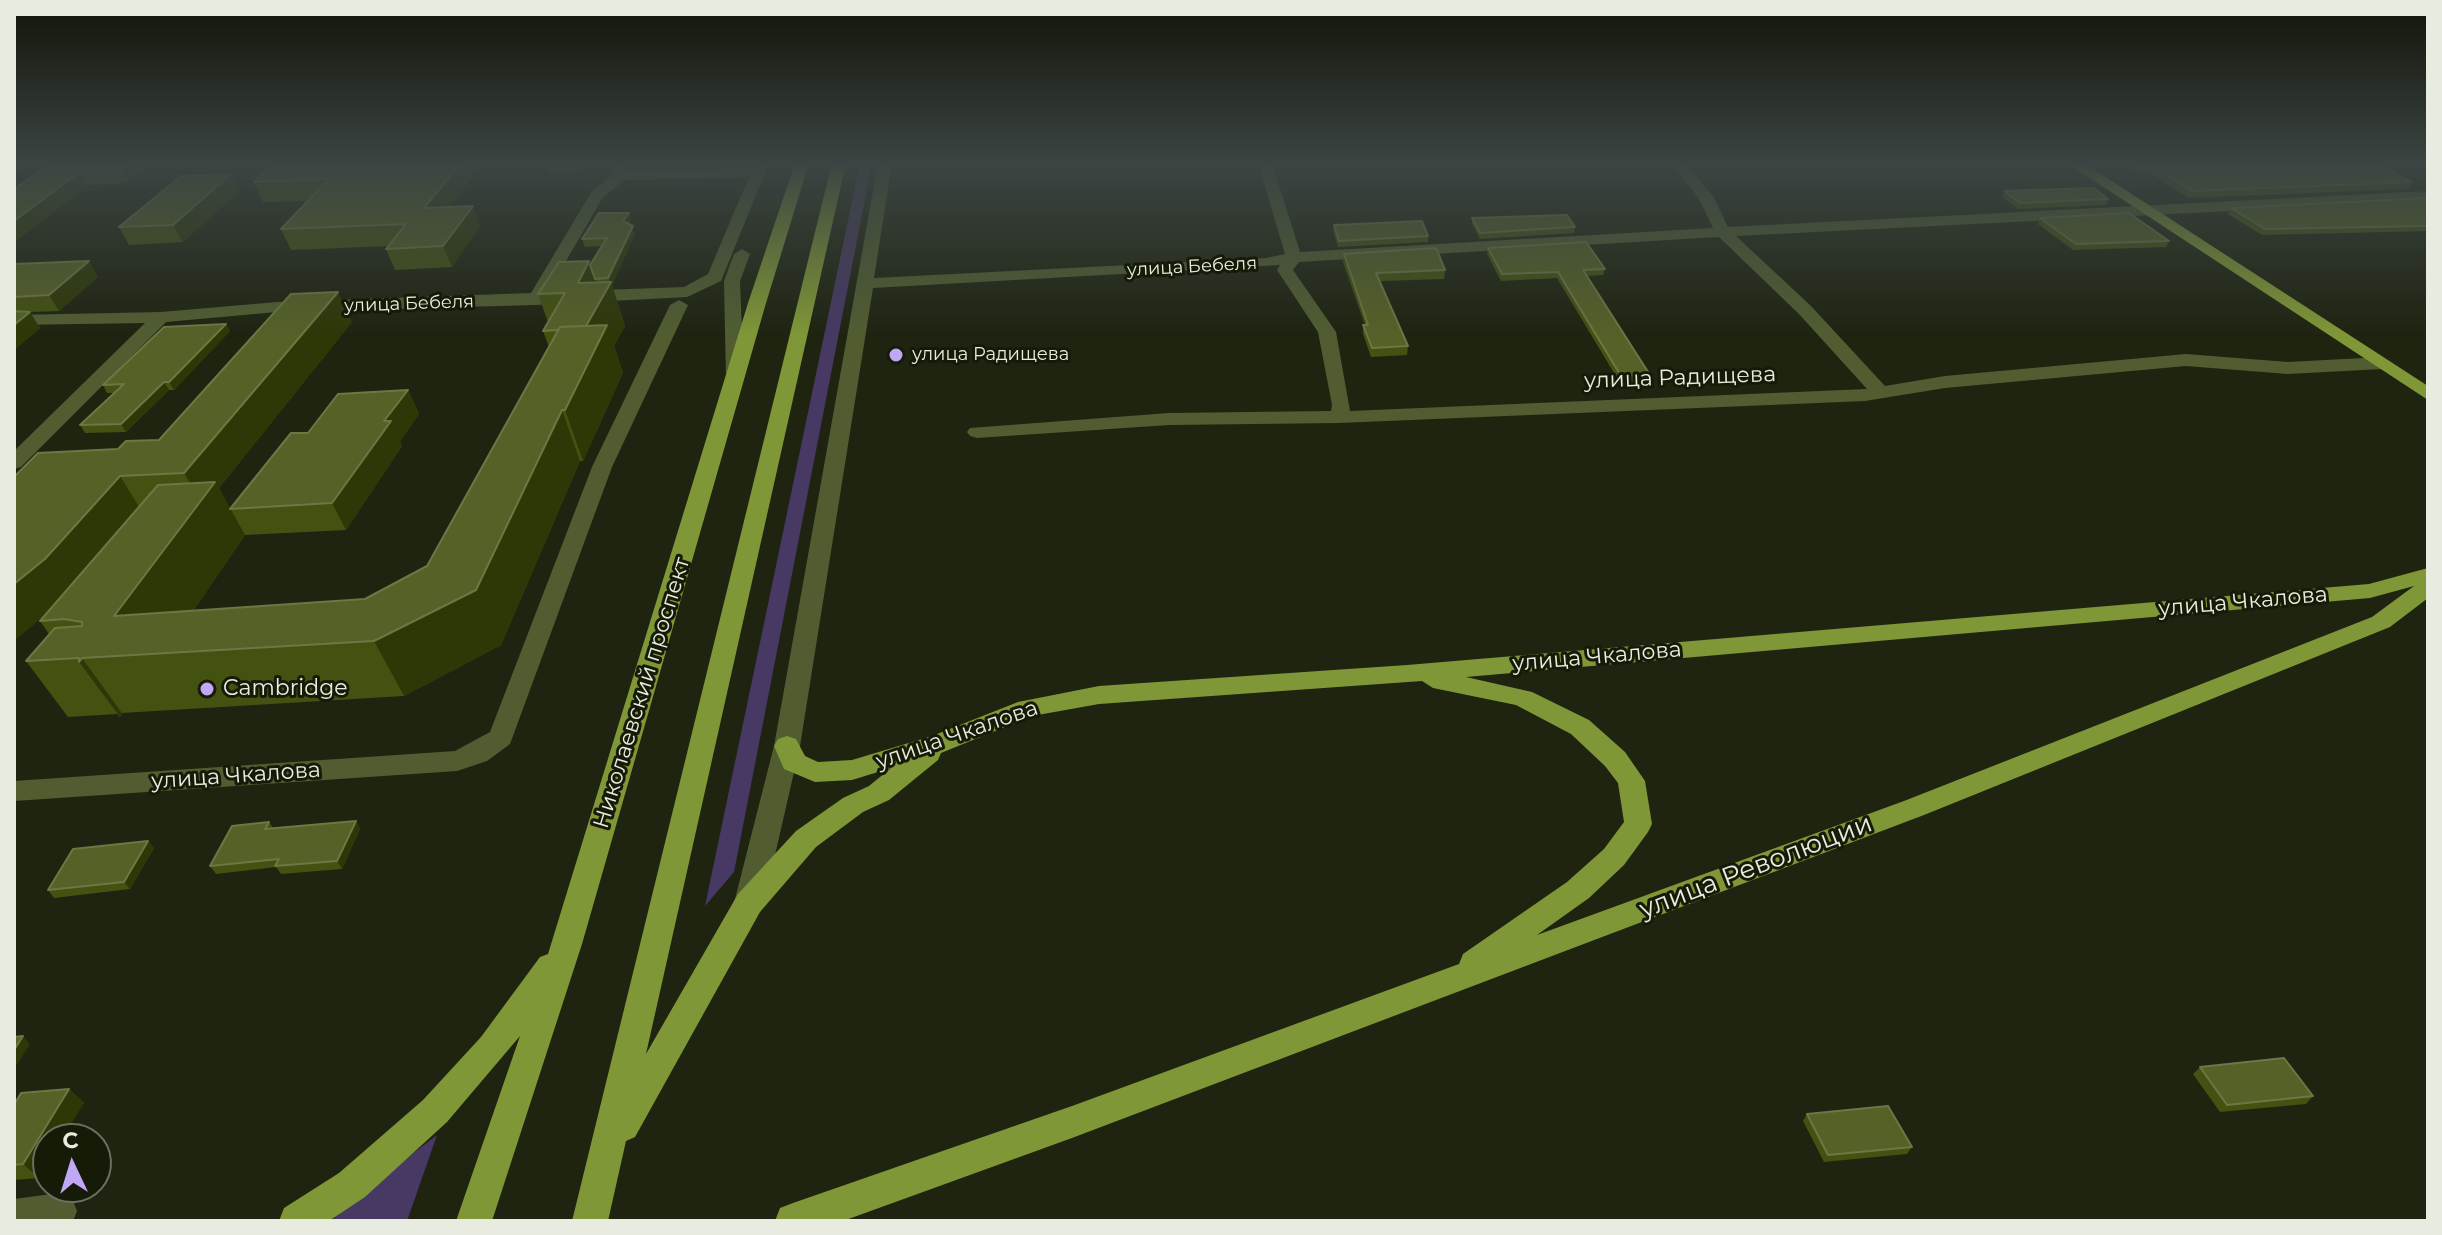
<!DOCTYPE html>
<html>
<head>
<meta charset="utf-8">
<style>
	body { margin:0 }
	#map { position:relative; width:2442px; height:1235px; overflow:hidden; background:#1f2411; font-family:Montserrat,sans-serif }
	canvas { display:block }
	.frame { position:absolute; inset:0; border:16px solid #e8ece0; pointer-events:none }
	.north { position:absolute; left:32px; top:1123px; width:80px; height:80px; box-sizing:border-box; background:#161b08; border:2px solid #6a6f5e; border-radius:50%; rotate:356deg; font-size:22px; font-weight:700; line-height:32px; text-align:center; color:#e8ece0 }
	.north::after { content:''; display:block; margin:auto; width:28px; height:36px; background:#c0a8f4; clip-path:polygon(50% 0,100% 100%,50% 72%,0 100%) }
</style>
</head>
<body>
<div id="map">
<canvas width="2442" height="1235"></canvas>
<div class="frame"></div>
<div class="north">С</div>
</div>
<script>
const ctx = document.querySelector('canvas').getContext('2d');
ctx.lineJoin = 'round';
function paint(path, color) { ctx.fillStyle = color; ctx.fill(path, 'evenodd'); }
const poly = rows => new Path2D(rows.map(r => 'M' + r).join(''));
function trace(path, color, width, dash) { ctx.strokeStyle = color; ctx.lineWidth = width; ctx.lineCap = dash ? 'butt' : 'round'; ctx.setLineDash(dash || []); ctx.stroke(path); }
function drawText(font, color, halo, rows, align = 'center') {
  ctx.font = font + ' Montserrat,sans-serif'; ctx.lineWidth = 6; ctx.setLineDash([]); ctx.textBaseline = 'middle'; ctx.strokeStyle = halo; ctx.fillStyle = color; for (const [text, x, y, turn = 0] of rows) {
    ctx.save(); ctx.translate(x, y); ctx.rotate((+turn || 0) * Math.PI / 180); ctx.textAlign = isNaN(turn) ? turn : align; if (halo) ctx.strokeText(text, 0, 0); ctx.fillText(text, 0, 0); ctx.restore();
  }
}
const green = poly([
	[860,163,872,163,734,872,705,906],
	[437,1135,407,1221,331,1221,416,1151]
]);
const minor = poly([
	[613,163,627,163,626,171,753,168,755,163,769,163,721,281,687,297,535,305,277,312,166,322,21,467,14,469,14,451,145,323,14,325,14,315,161,312,277,302,531,293,592,191,612,175,610,167,613,163],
	[749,177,708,274,684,287,548,292,603,197,624,180,749,177],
	[878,163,892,163,874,278,1266,258,1285,254,1258,163,1272,163,1300,252,1713,228,1698,197,1670,163,1685,163,1713,196,1728,227,2428,191,2428,201,1736,236,1811,306,1885,386,1945,376,2186,354,2288,362,2382,357,2391,363,2382,369,2288,374,2186,366,1945,388,1865,401,1339,423,1169,425,977,438,970,436,967,432,970,428,1169,413,1331,411,1332,405,1318,332,1277,270,1280,265,873,288,800,746,764,903,760,912,749,915,738,912,734,903,774,746,878,163],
	[1719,237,1799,314,1867,389,1350,411,1336,332,1293,270,1299,262,1719,237],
	[742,249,750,254,740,281,744,379,735,385,726,379,724,281,734,254,742,249],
	[679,300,688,305,612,467,510,744,487,761,457,771,14,801,14,781,455,751,490,732,592,467,670,305,679,300],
	[59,1193,72,1198,77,1211,73,1221,14,1221,14,1199,59,1193]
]);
const major = poly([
	[14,163,26,163,14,171,14,163],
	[795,163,809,163,766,303,582,944,492,1221,456,1221,520,1036,447,1122,365,1197,329,1221,279,1221,284,1208,339,1173,423,1100,481,1037,540,957,548,954,748,303,795,163],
	[832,163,846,163,646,1054,738,894,796,831,843,798,869,786,891,768,852,780,815,782,784,769,774,746,778,739,787,736,796,739,805,756,818,762,852,760,932,736,1018,702,1099,686,1407,665,2369,584,2428,568,2428,598,2390,627,1924,815,1072,1138,843,1221,775,1221,780,1208,793,1203,1072,1106,1459,964,1463,954,1567,882,1604,849,1624,822,1618,783,1605,766,1571,734,1516,705,1433,688,1422,681,1099,704,1032,716,941,753,938,760,889,800,863,812,816,847,760,912,635,1137,626,1141,608,1221,572,1221,832,163],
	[2414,586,2372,617,1904,801,1537,935,1589,898,1624,865,1648,832,1652,824,1645,781,1625,752,1589,720,1532,692,1466,677,2370,598,2414,586],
	[2067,163,2084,163,2428,386,2428,400,2067,163]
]);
const wall = poly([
	[51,163,154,163,128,183,89,185,14,242,14,189],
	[484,163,449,207,473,206,480,226,452,267,395,270,386,249,389,246,291,250,281,229,309,201,263,202,254,182],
	[490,163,588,163,582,172,550,173,548,166,492,168],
	[2119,163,2375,163,2412,182,2408,189,2188,198,2152,174,2138,175],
	[239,191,183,242,129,245,119,227],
	[2004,191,2108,199,2106,205,2018,209,2002,197],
	[2428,198,2428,231,2262,235,2228,214,2231,208],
	[1472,218,1575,227,1574,233,1480,239,1472,224],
	[2040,218,2169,241,2166,247,2073,250,2038,224],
	[631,220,629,224,635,234,612,285,625,326,614,346,623,373,583,461,580,461,501,645,404,696,122,713,120,717,117,714,68,717,26,661,49,634,40,621,46,614,118,449,159,440,352,322,219,488,230,509,308,433,408,390,419,414,400,441,402,446,346,530,245,535,193,611,365,599,427,566,549,347,543,331,548,322,538,294,590,265,602,246,585,247,582,239],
	[1334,225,1428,236,1428,242,1338,247,1333,231],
	[1488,248,1605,269,1603,275,1587,276,1650,375,1648,382,1620,383,1557,278,1501,281,1487,254],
	[1344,254,1445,270,1444,279,1380,281,1408,346,1407,355,1371,357,1363,334,1363,325,1365,325,1343,262],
	[14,264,98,277,59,311,30,312,40,328,14,350],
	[226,324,230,331,174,390,169,390,126,432,85,433,80,425,114,393,107,393,103,385],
	[356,821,360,829,342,869,281,874,276,867,216,874,210,866,269,822,273,828],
	[148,841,154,848,130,889,54,898,48,890],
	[2200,1067,2313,1096,2306,1104,2220,1112,2193,1074],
	[69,1089,84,1103,48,1139,48,1162,39,1178,14,1180,14,1105],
	[1807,1114,1912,1147,1907,1154,1824,1162,1803,1121]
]);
const shadedWall = poly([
	[128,163,154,163,128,183,121,169],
	[461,163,484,163,432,229,424,208],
	[579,163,588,163,582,172],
	[81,171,89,185,14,242,14,221],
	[231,174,239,191,183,242,173,225],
	[473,206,480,226,452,267,443,246],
	[629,213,631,220,626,229,623,221],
	[633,226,635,234,612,285,625,326,614,346,623,373,583,461,565,410,578,283,589,261,601,299,610,283,608,278],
	[89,261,98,277,59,311,49,295],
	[338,292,352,322,219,488,245,535,164,653,114,616,201,501,184,473],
	[30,312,40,328,14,350,14,325],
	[226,324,230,331,174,390,169,382],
	[164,382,169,390,126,432,121,424],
	[408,390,419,414,400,441,402,446,346,530,332,503,384,421],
	[562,410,580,461,501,645,404,696,374,641],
	[120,476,141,510,70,594,14,641,14,584],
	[82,658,122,713,120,717,79,662],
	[356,821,360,829,342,869,337,861],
	[148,841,154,848,130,889,124,882],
	[23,1036,30,1044,14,1069,14,1050],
	[69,1089,84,1103,62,1139,48,1139,48,1162,39,1178,23,1164]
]);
const building = poly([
	[51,163,128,163,121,169,81,171,14,221,14,189,51,163],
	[274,163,461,163,424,208,473,206,443,246,386,249,406,224,281,229,329,179,254,182,274,163],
	[2132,163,2375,163,2412,182,2192,191,2155,168,2141,169,2132,163],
	[231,174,173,225,119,227,181,176,231,174],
	[2094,188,2108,199,2020,203,2004,191,2094,188],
	[2428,198,2428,226,2265,229,2231,208,2428,198],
	[599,213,629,213,623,221,633,226,608,278,595,279,590,265,607,238,582,239,599,213],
	[2129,213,2169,241,2076,244,2040,218,2129,213],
	[1567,215,1575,227,1480,233,1472,218,1567,215],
	[1422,221,1428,236,1339,241,1334,225,1422,221],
	[1586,242,1605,269,1583,270,1650,375,1621,376,1558,272,1502,274,1488,248,1586,242],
	[1436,248,1445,270,1376,273,1408,346,1372,348,1363,325,1368,325,1344,254,1436,248],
	[89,261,49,295,14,297,14,264,89,261],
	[589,261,578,283,611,282,586,326,560,327,558,330,543,331,565,293,538,294,559,262,589,261],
	[338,292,184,473,120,476,45,559,14,584,14,477,38,453,118,449,126,441,159,440,291,294,338,292],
	[14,311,30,312,14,325,14,311],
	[226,324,169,382,164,382,121,424,80,425,124,384,103,385,164,327,226,324],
	[607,325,565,410,562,410,476,590,374,641,82,658,79,662,79,658,26,661,55,628,82,626,82,622,64,619,40,621,158,485,215,482,114,616,365,599,427,566,560,327,607,325],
	[408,390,384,421,391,421,332,503,230,509,291,433,308,433,338,394,408,390],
	[356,821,337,861,275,866,279,859,210,866,232,826,269,822,265,829,356,821],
	[148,841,124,882,48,890,73,849,148,841],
	[23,1036,14,1050,14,1037,23,1036],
	[2284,1058,2313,1096,2227,1105,2200,1067,2284,1058],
	[69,1089,23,1164,14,1165,14,1105,21,1093,69,1089],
	[1888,1106,1912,1147,1828,1155,1807,1114,1888,1106]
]);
const markers = [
	[896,355,8,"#c0a8f4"],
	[207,689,8,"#c0a8f4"]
];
const farStreetnames = [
	["улица Бебеля",1192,267,-3],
	["улица Бебеля",409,304,-2]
];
const farPoinames = [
	["улица Радищева",912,355]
];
const streetNames = [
	["улица Радищева",1680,378,-2],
	["улица Чкалова",2243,602,-5],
	["улица Чкалова",1597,657,-5],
	["Николаевский проспект",642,693,-73],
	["улица Чкалова",957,735,-19],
	["улица Чкалова",236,776,-4]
];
const poiNames = [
	["Cambridge",223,689]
];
const nearStreetnames = [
	["улица Революции",1756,867,-21]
];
paint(green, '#473864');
paint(minor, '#515d31');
paint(major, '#809737');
paint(wall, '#435111');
paint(shadedWall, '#2d3807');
paint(building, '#556127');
trace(building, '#6c7744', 2);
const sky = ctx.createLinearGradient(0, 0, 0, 336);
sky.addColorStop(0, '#111409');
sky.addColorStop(0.49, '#3c4543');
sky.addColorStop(1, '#3c454300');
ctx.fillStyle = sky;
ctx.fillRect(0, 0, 2442, 336);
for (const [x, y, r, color] of markers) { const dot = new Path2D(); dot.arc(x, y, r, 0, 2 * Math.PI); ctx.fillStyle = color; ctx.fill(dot); trace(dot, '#161b08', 3); }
drawText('18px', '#e8ece0', '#161b08', farStreetnames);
drawText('18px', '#e8ece0', '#161b08', farPoinames, 'left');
drawText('22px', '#e8ece0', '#161b08', streetNames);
drawText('22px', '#e8ece0', '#161b08', poiNames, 'left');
drawText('26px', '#e8ece0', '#161b08', nearStreetnames);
</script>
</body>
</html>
